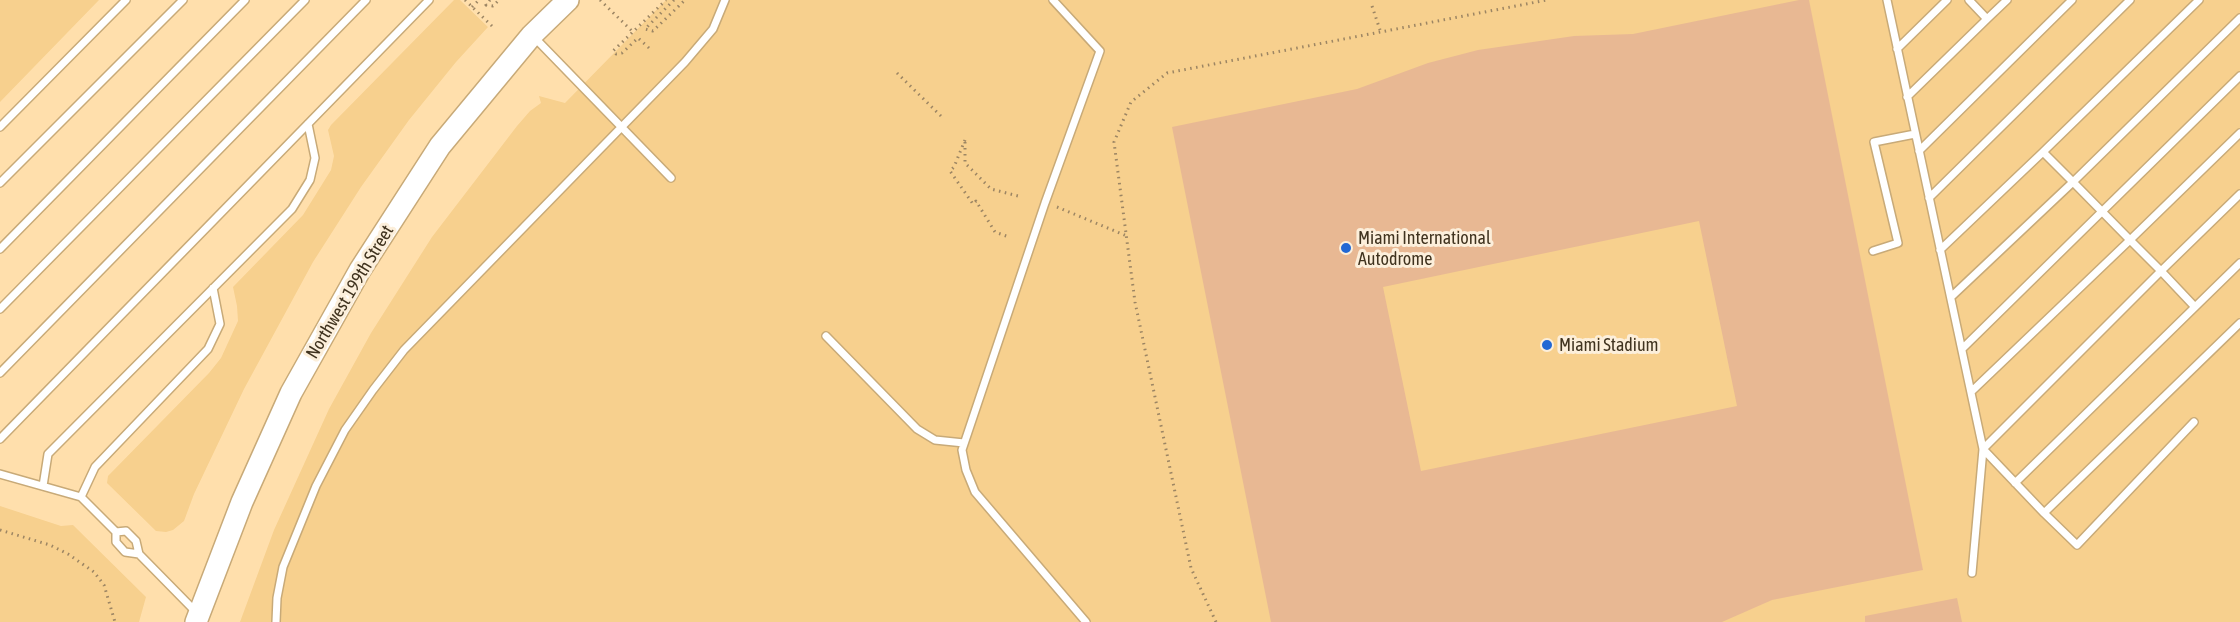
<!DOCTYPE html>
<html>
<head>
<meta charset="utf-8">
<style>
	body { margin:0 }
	canvas { display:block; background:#ffdfac }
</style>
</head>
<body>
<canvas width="2240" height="622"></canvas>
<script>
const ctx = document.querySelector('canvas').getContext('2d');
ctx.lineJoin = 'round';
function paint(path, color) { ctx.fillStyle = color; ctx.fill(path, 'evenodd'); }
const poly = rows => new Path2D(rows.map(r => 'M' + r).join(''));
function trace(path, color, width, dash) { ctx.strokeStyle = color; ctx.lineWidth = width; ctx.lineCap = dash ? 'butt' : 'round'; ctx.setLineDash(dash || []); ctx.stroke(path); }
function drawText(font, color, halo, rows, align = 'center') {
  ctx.font = font + ' "Asap Condensed",sans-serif'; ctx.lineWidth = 6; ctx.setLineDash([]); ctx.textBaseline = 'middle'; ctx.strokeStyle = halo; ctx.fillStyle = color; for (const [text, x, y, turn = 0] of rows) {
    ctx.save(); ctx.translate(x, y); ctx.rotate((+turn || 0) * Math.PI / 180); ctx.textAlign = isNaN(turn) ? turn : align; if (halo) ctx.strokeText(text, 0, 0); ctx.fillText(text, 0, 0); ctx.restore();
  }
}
const green = poly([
	[0,0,99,0,0,102],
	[454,0,460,0,488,27,456,62,409,120,361,187,313,262,244,389,194,494,184,521,173,530,166,532,156,531,107,483,108,476,209,373,221,358,238,321,237,306,233,287,303,215,331,170,334,156,328,130,331,125],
	[666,0,2240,0,2240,622,240,622,274,530,329,409,371,333,432,237,517,126,530,111,541,103,539,96,565,103],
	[0,506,61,526,73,525,146,597,139,622,0,622]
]);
const building = poly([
	[1799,0,1809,0,1923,570,1772,600,1722,622,1271,622,1172,127,1357,89,1428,63,1478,50,1574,36,1633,34],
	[1699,221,1737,406,1421,471,1383,287],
	[1957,598,1962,622,1865,622,1865,616]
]);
const path = poly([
	[465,0,493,27],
	[490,0,486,5,493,6,499,0],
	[600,0,633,32],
	[674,0,645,29,653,31,685,0],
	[1372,6,1380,30],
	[472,7,479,0],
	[649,48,638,38,622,53,616,54,613,51,666,0],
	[897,73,943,118],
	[965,140,954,167,950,171,973,204,976,201,995,232,1009,237],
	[965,142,965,163,991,189,1022,197],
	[1057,207,1127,236],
	[0,530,50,545,68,554,94,572,104,585,115,622],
	[1216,622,1191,568,1135,302,1114,142,1131,102,1167,73,1547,0]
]);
const service = poly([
	[1053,0,1100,51,1045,203,962,450,966,470,975,492,1086,622],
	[1887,0,1983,449,2161,271,2195,307,2240,263],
	[1969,0,1987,19,2007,0],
	[2199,0,2043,152,2073,182,2240,18],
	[534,37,671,178],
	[1897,49,1947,0],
	[1907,97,1987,19],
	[0,127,126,0],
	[2240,133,2130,240,2161,271,2240,194],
	[1919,151,2072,0],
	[0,183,183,0],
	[1929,198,2130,0],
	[0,249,245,0],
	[1940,250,2043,152],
	[1873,251,1898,243,1874,142,1915,134],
	[1951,297,2073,182,2130,240,1972,391],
	[0,309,305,0],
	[826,336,917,429,935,440,964,443],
	[1962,349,2240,76],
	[0,373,366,0],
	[0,439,429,0],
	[1983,449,2044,513,2240,323],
	[0,474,81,497,116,532,116,542,125,552,139,554],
	[2015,483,2195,307],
	[43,486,48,454,292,209,310,180,315,158,308,124],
	[81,497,95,467,208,349,220,324,213,288],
	[2044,513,2077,545,2194,422],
	[116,532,126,531,136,541,139,554,196,612],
	[1972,573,1983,449],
	[276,622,277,598,283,567,316,486,345,430,373,390,404,350,685,62,713,29,725,0]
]);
const primary = poly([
	[196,622,242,502,291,393,360,270,440,146,532,35,568,0]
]);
const markers = [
	[1346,248,6,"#2268d4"],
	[1547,345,6,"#2268d4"]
];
const poiNames = [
	["Miami International",1358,238],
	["Autodrome",1358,259],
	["Miami Stadium",1559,345]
];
const streetNames = [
	["Northwest 199th Street",350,292,-59]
];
paint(green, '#f7d08e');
paint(building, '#e8b893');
trace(service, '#c8aa78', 10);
trace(primary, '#c8aa78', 24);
trace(path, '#9c8563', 3, [1.5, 4.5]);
trace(service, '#fff', 7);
trace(primary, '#fff', 21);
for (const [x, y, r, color] of markers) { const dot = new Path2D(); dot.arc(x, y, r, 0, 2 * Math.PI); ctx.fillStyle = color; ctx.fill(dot); trace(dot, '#fcefdb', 2); }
drawText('18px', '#40331f', '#fcefdb', poiNames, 'left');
drawText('18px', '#40331f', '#fcefdb', streetNames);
</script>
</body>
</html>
